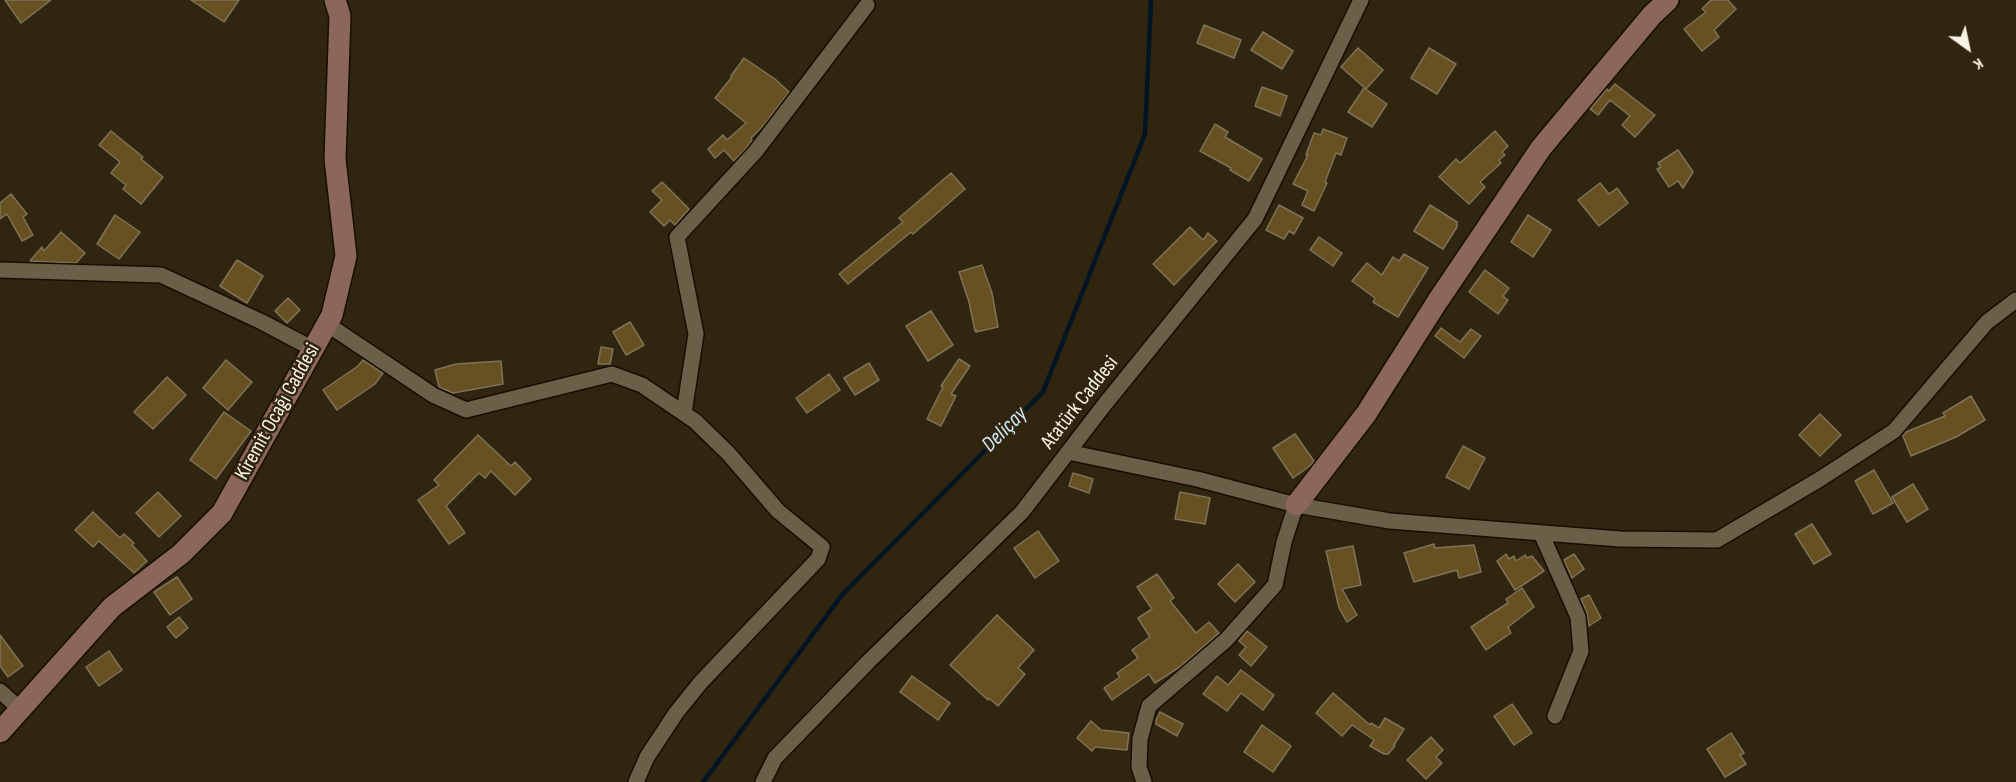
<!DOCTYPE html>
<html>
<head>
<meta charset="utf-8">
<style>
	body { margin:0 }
	#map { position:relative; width:2016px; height:782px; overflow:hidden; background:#30250f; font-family:"Sofia Sans Condensed",sans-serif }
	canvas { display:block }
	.north { position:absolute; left:1938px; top:18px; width:60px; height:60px; -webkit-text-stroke:4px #30250f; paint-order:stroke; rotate:147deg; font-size:16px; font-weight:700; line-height:24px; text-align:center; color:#fbf4e6 }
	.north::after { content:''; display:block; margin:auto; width:21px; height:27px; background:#fbf4e6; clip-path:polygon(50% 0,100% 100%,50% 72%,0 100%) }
</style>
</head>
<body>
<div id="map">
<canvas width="2016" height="782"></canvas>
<div class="north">K</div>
</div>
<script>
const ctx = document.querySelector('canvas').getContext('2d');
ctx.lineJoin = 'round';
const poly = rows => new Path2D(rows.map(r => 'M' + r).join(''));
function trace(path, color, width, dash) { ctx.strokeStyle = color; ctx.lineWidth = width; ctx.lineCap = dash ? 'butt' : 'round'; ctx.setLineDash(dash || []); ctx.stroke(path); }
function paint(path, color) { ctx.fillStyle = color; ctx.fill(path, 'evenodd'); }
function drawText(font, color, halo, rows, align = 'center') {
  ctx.font = font + ' "Sofia Sans Condensed",sans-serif'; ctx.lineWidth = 5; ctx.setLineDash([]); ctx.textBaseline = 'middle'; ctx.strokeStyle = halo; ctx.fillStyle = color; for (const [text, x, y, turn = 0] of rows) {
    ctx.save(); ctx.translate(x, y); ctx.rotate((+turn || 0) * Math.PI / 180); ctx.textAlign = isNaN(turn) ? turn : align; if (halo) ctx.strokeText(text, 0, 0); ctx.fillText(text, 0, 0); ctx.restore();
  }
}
const stream = poly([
	[703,782,842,595,1043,392,1145,134,1151,0]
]);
const building = poly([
	[5,0,51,0,21,23,5,0],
	[191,0,239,0,224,22,191,0],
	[1711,0,1728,0,1736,9,1714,30,1719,37,1702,51,1684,29,1706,12,1702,9,1711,0],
	[1204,25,1241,40,1234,58,1197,43,1204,25],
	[1263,32,1293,51,1282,69,1251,50,1263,32],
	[1358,48,1383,70,1366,89,1341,67,1358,48],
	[1429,48,1456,64,1437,94,1411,78,1429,48],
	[744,58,775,79,789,92,764,125,751,138,752,140,749,145,734,161,724,150,715,158,708,149,723,135,727,140,746,123,715,98,732,77,731,76,744,58],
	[1615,84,1655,115,1635,137,1622,125,1630,116,1610,100,1598,115,1590,109,1607,89,1609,91,1615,84],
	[1262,87,1287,96,1280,116,1255,106,1262,87],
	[1364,88,1387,104,1372,127,1348,112,1364,88],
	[1215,124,1228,132,1225,137,1262,159,1249,181,1230,170,1231,168,1200,151,1215,124],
	[1323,129,1347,138,1341,155,1336,153,1325,182,1327,183,1314,211,1302,205,1308,191,1293,184,1308,155,1306,155,1314,133,1321,135,1323,129],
	[111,131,143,157,141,159,163,177,141,204,123,189,126,185,111,173,120,162,99,145,111,131],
	[1495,131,1508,146,1502,152,1505,155,1499,160,1501,163,1480,182,1485,187,1469,204,1439,177,1456,159,1460,163,1495,131],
	[1678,150,1693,172,1683,188,1678,181,1669,187,1657,169,1661,167,1658,163,1678,150],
	[951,173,965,189,913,234,911,232,848,284,839,274,903,222,899,218,951,173],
	[662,182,689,209,675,225,670,220,664,226,650,212,662,200,652,191,662,182],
	[1600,183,1609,194,1617,188,1628,203,1599,226,1578,200,1600,183],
	[11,194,27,214,23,217,33,235,22,241,7,214,0,219,0,203,11,194],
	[1279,205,1303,218,1294,234,1289,231,1284,239,1266,230,1279,205],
	[1430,205,1457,222,1457,227,1443,249,1414,231,1430,205],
	[115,215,140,232,119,259,97,244,115,215],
	[1528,215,1551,230,1533,257,1511,242,1528,215],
	[1190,227,1203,240,1208,233,1217,241,1174,285,1153,264,1190,227],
	[61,232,85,253,76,263,30,261,42,247,44,251,61,232],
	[1319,237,1342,253,1333,266,1310,250,1319,237],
	[1404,254,1428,268,1398,317,1373,302,1375,298,1352,281,1367,263,1382,275,1393,257,1399,261,1404,254],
	[237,260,263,276,247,303,220,286,237,260],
	[982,265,992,293,998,327,976,332,977,330,975,331,969,302,959,272,982,265],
	[1485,270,1509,288,1503,296,1508,300,1498,314,1469,292,1485,270],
	[288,298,300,310,287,323,275,311,288,298],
	[931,311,953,345,928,361,906,326,931,311],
	[630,322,644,345,626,355,613,332,630,322],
	[1441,328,1460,342,1471,329,1481,336,1464,358,1435,336,1441,328],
	[601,347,613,349,610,364,598,364,601,347],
	[959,359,970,366,951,394,956,396,941,426,927,419,943,387,941,386,959,359],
	[226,360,252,382,228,410,203,388,226,360],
	[363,360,383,373,375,384,337,410,323,390,358,366,363,360],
	[501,361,503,384,453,393,439,387,435,370,456,364,501,361],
	[869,363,879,380,855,395,844,378,869,363],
	[829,374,840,390,807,413,796,398,829,374],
	[167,377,186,395,153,429,134,412,167,377],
	[1971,396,1985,420,1956,437,1911,456,1903,436,1906,432,1945,416,1943,413,1971,396],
	[224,412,251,431,216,479,190,460,224,412],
	[1820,414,1841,435,1820,456,1799,435,1820,414],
	[1295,434,1314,461,1310,466,1293,478,1273,448,1295,434],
	[478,435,511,466,515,462,531,479,515,495,491,471,485,478,479,473,446,506,465,533,449,544,418,500,439,485,434,480,478,435],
	[1463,446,1485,458,1469,489,1446,477,1463,446],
	[1874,470,1893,503,1873,514,1855,481,1874,470],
	[1073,473,1093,479,1089,493,1069,486,1073,473],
	[1913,484,1928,509,1907,522,1892,497,1913,484],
	[158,492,181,516,159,537,136,513,158,492],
	[1180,492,1210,498,1205,524,1175,519,1180,492],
	[93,512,120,538,124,534,134,543,132,545,147,561,134,573,99,541,93,547,75,530,93,512],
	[1812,524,1831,554,1814,564,1795,534,1812,524],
	[1038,531,1059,561,1035,578,1014,548,1038,531],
	[1434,544,1435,548,1474,545,1481,572,1459,578,1457,570,1414,582,1404,553,1434,544],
	[1353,546,1361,585,1342,589,1357,615,1347,622,1339,608,1326,551,1353,546],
	[1506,554,1509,559,1514,556,1516,561,1525,555,1527,558,1532,556,1544,571,1515,590,1497,561,1506,554],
	[1574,554,1584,569,1572,578,1564,560,1574,554],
	[1238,564,1255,582,1235,602,1218,584,1238,564],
	[1157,574,1174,598,1170,601,1196,633,1209,622,1219,633,1181,666,1155,683,1149,674,1112,700,1104,688,1120,677,1117,673,1138,658,1132,650,1150,637,1138,618,1152,609,1137,587,1157,574],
	[177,577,192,599,170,615,154,592,177,577],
	[1522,588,1534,607,1508,627,1511,633,1486,650,1471,627,1508,603,1506,599,1522,588],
	[1589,595,1601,618,1589,626,1587,613,1581,599,1589,595],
	[997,615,1034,650,1018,668,1025,674,998,706,989,698,988,700,950,665,997,615],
	[179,617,188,628,176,638,167,627,179,617],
	[1247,631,1267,647,1251,666,1239,655,1246,647,1239,641,1247,631],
	[0,635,23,666,8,677,0,666,0,635],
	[109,651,122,670,99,686,86,667,109,651],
	[1241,670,1274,695,1263,710,1241,693,1227,711,1203,694,1217,676,1228,685,1241,670],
	[912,676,950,703,938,720,900,692,912,676],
	[1333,693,1370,725,1371,723,1379,728,1385,718,1404,729,1394,745,1395,746,1388,754,1384,754,1370,746,1374,740,1352,725,1342,736,1316,713,1333,693],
	[1512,704,1532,733,1514,745,1494,716,1512,704],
	[1160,712,1183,724,1177,736,1156,724,1156,720,1160,712],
	[1091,721,1101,730,1129,733,1127,750,1095,747,1092,751,1077,738,1091,721],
	[1262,725,1291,746,1273,772,1244,752,1262,725],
	[1731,733,1744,753,1740,755,1746,764,1725,777,1707,749,1731,733],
	[1431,737,1443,750,1436,757,1442,763,1426,779,1407,760,1431,737]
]);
const street = poly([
	[0,270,161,275,262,322,313,349],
	[327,324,433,395,466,410,612,374,642,385,695,421,728,453,778,511,822,547,818,559,701,682,676,713,647,757,636,782],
	[684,413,696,334,677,237,756,151,867,5],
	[1068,452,1197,479,1296,505,1390,521,1620,539,1717,540,1820,479,1894,431,1987,322,2016,300],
	[1541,533,1578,617,1581,651,1555,716],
	[0,691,20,709],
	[763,782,775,758,869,661,1022,512,1105,404,1255,219,1361,0],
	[1144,782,1139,767,1140,739,1149,706,1226,640,1275,585,1284,542,1296,505]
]);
const secondary = poly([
	[1296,505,1366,414,1437,302,1541,148,1652,15,1668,0],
	[0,732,112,607,181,554,222,513,332,315,346,256,335,159,340,16,335,0]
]);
const streetNames = [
	["Atatürk Caddesi",1080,403,-52],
	["Kiremit Ocağı Caddesi",278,412,-61]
];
const waterNames = [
	["Deliçay",1005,430,-45]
];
trace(stream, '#001424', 4.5);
paint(building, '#675122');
trace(building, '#7f7259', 1.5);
trace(street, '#180e00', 18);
trace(secondary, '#180e00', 24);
trace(street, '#6c5f48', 15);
trace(secondary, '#8b665b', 21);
drawText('21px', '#fbf4e6', '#30250f', streetNames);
drawText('italic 22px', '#d2e7f5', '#30250f', waterNames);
</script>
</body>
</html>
